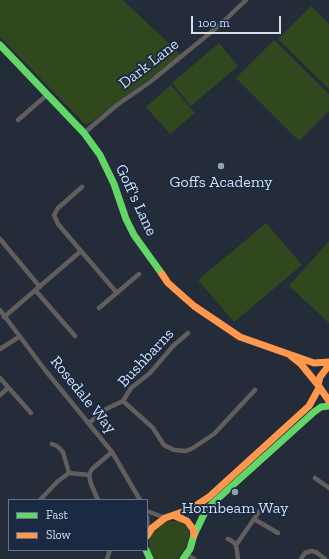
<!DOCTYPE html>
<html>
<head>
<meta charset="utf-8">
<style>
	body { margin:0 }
	#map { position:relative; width:329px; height:559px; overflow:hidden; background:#242c3a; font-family:"Zilla Slab",serif }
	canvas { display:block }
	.legend { position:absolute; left:8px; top:499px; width:140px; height:52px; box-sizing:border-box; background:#1b2a43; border:1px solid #657287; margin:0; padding:5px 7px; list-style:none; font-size:12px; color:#d3dded }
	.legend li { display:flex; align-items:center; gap:8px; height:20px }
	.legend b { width:20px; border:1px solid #657287 }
	.scale { position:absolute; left:191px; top:16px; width:90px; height:18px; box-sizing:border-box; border:2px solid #d3dded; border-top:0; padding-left:5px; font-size:12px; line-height:14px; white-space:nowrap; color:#d3dded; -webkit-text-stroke:3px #1b2a43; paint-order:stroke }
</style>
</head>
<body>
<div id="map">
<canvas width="329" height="559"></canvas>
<ul class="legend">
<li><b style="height:5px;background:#63d668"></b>Fast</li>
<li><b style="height:5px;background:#ff974d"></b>Slow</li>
</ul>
<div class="scale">100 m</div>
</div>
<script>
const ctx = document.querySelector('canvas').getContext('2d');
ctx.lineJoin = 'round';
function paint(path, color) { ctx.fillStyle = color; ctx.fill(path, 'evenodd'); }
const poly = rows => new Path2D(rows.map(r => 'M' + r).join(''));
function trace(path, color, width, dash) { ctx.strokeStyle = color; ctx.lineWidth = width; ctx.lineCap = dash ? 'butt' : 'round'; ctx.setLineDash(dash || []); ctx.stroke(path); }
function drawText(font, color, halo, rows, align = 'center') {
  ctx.font = font + ' "Zilla Slab",serif'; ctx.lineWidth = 4; ctx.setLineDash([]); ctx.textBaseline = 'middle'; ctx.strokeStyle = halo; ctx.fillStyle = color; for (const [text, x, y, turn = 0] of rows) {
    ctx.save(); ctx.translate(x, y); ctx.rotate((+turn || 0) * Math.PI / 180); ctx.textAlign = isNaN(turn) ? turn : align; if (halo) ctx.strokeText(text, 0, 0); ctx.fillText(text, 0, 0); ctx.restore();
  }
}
const green = poly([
	[0,0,123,0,181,55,90,123,85,124,0,37],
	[311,6,329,24,329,89,278,39],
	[274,40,329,94,329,111,299,141,236,78],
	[219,43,238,66,191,106,172,83],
	[171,85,195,113,170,134,146,107],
	[266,223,302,265,234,322,198,280],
	[329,241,329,323,289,286],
	[170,521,179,521,188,528,190,536,187,546,177,559,154,559,150,551,149,540,154,530,165,522]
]);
const street = poly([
	[18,120,48,94],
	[84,133,117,105,150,82,221,24,246,0],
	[0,239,40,287],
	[81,251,117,293],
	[36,291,75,336],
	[99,308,139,274],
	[0,310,45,370,112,452,140,500],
	[4,317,81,251,58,224,54,215,58,208,82,187],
	[0,349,19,337],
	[0,378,31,413],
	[0,395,8,388],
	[123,401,131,388,150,373,173,346,188,333],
	[89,423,106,409,123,401,153,428,164,445,174,450,186,451,193,448,214,434,255,390],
	[52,444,57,446,63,452,69,473],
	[315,478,329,488],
	[40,500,58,481,69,473,89,475],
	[98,500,91,484,89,475,92,469,112,452],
	[147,511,165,518],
	[147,517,148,533],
	[254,519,278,533],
	[228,539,232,541,236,545],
	[187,555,194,559],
	[107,559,110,550],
	[238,559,236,545,261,509],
	[301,559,305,553,311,551,316,552,325,559]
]);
const fast = poly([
	[0,45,84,133,100,155,114,184,126,219,134,235,162,274],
	[146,550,150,559],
	[183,559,190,549,194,535,205,512,213,503,314,412,321,407,329,406]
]);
const slow = poly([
	[162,274,168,283,194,306,240,337,314,363,329,362],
	[291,356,301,364,318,385],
	[329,365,320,377,318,385,329,401],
	[175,516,187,521,193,529,194,535],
	[147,536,152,528,165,518,191,509,209,497,309,406,319,388]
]);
const markers = [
	[221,166,4,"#969fae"],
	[235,492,4,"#969fae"]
];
const streetNames = [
	["Dark Lane",149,64,-38],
	["Goff's Lane",136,200,65],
	["Bushbarns",146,358,-47],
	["Rosedale Way",83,395,51]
];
const poiNames = [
	["Goffs Academy",221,182],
	["Hornbeam Way",235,508]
];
paint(green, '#31471e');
trace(street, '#615e5d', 4.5);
trace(fast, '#63d668', 7);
trace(slow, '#ff974d', 7);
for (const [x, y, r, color] of markers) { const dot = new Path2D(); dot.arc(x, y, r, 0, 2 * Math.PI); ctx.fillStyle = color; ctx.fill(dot); trace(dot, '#1b2a43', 1.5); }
drawText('16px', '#d3dded', '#1b2a43', streetNames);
drawText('16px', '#d3dded', '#1b2a43', poiNames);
</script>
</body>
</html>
